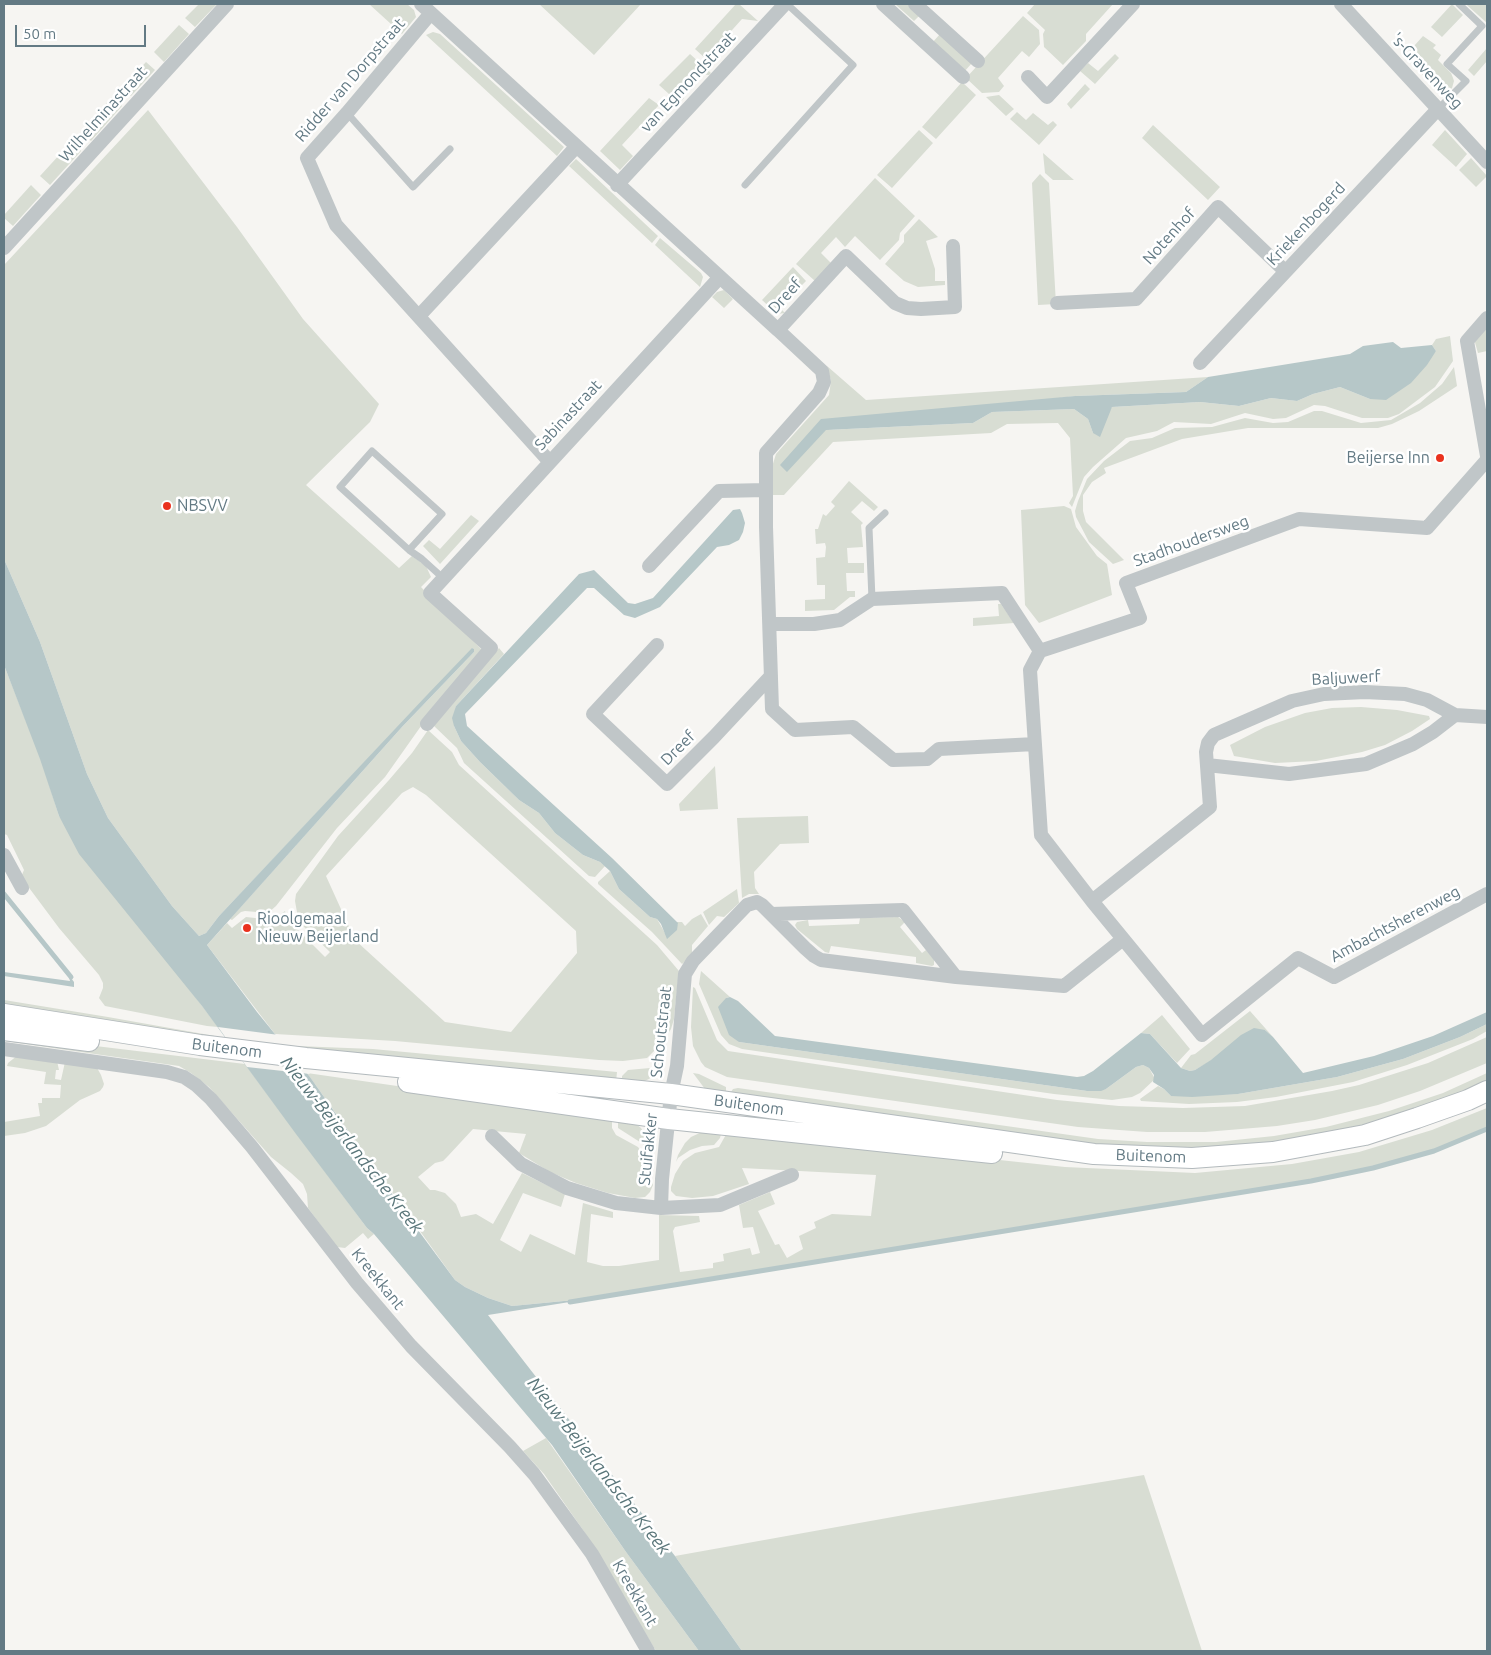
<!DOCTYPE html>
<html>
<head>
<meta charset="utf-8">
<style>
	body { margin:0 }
	#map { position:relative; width:1491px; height:1655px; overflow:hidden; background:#f6f5f2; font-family:Ubuntu,sans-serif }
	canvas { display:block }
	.frame { position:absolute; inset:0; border:5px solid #637a84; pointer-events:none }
	.scale { position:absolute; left:15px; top:25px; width:131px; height:22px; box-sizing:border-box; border:2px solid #637a84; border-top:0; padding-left:6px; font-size:15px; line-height:18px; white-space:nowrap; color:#637a84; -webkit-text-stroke:4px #fff; paint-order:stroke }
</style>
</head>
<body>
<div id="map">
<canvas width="1491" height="1655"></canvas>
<div class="frame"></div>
<div class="scale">50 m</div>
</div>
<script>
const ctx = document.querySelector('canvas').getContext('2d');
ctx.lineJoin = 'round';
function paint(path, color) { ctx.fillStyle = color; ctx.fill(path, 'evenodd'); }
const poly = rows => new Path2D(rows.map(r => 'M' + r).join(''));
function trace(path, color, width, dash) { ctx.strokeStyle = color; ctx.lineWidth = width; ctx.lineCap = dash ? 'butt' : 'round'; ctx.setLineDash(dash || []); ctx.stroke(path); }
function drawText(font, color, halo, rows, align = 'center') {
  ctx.font = font + ' Ubuntu,sans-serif'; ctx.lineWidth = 5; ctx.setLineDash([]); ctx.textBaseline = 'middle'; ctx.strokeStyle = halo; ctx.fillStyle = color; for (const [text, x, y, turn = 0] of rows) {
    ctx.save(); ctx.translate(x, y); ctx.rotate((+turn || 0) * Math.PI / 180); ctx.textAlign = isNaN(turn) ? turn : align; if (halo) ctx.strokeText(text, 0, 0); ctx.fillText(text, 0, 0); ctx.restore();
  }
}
const green = poly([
	[199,4,217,4,195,27,185,18],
	[369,4,407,4,414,10,416,17,402,34],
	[539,4,641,4,594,55],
	[736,4,739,4,758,21,742,19,706,59,695,49],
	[895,4,909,4,921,14,914,21],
	[1035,4,1113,4,1086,34,1086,41,1063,65,1044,47,1043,34,1045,30,1027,13],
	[1452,4,1463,15,1442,37,1431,27],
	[1466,4,1487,4,1487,23,1469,7],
	[1023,16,1039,30,1040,44,1029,57,1022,51,998,78,1004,86,999,92,982,93,966,78],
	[179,25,189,34,164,62,154,52],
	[433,32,440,34,564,147,557,156,426,35],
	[940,34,972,63,964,72,932,43],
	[1423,36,1436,45,1433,48,1441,55,1438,60,1451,73,1453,78,1454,81,1452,88,1444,95,1441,95,1405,56],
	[1487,48,1487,61,1474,76,1468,70],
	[690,54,711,73,709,75,694,74,674,96,684,98,679,103,659,85],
	[1115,54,1119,58,1095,84,1080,71,1088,63,1098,71],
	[146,62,155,70,131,96,122,88],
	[962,82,976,95,936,139,922,127],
	[1085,84,1090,89,1071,109,1067,104],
	[999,95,1014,109,1006,116,986,97],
	[112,97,122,106,91,141,81,131],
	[649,98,659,105,622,145,633,156,620,170,600,151],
	[148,110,237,227,303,319,379,404,370,422,306,485,399,568,412,556,426,566,431,577,421,587,482,650,426,719,385,777,337,828,276,906,268,913,245,911,241,912,232,920,230,919,402,727,474,652,473,648,219,916,206,933,199,936,172,906,108,818,87,774,40,642,4,559,4,265],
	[1017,112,1026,120,1033,113,1048,125,1053,121,1057,125,1039,145,1010,119],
	[1153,125,1220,187,1208,200,1142,138],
	[919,130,933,143,892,188,877,175],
	[1445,130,1467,154,1456,167,1432,145],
	[72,141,81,151,50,185,40,176],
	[1043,153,1074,180,1053,180,1045,173],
	[1471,158,1487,176,1476,187,1459,170],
	[576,159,658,236,652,243,569,166],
	[1040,174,1049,183,1056,304,1038,305,1032,183],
	[875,178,915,216,900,233,899,240,880,260,855,236,845,247,836,237,821,253,831,263,815,281,796,264],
	[31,185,41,195,13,226,4,218,4,215],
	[919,219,938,237,926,241,935,269,935,281,945,281,945,285,918,287,904,281,885,264,904,242,904,235],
	[660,238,701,273,703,277,700,287,655,245],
	[793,267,806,281,800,287,795,282,775,303,785,313,777,314,762,300],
	[724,290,733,299,724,308,712,297,717,292],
	[1487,323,1487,351,1478,353,1474,339],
	[1450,336,1453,361,1435,387,1399,414,1388,418,1362,418,1325,406,1314,405,1286,418,1273,419,1245,413,1211,424,1174,422,1157,431,1126,438,1093,467,1084,477,1072,507,1069,503,1073,496,1070,438,1058,423,1007,424,991,433,833,442,784,495,772,495,771,470,776,454,829,395,831,381,827,366,866,400,1208,377,1186,392,1075,396,826,430,973,423,992,412,1074,409,1088,419,1093,433,1112,407,1200,402,1239,406,1271,398,1297,401,1313,394,1340,387,1370,399,1436,351,1432,345,1436,339],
	[1454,367,1457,386,1419,411,1392,424,1378,428,1248,428,1182,439,1104,468,1106,473,1092,482,1083,495,1083,511,1086,522,1124,560,1113,564,1089,542,1076,517,1075,511,1078,501,1087,479,1104,461,1130,441,1152,438,1175,428,1212,427,1245,418,1273,423,1288,422,1314,411,1322,411,1361,423,1391,420,1420,403,1442,384],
	[849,481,878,507,874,511,862,501,851,512,863,523,861,525,863,547,847,548,848,563,864,563,864,573,846,573,847,591,855,591,855,597,850,597,834,610,805,611,805,600,825,599,825,585,817,585,816,558,825,557,826,547,825,543,816,544,815,529,818,529,823,514,826,516,835,506,831,502],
	[1064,506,1071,509,1076,527,1097,556,1107,564,1112,595,1039,623,1025,605,1021,510],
	[471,515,479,521,440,564,423,546,429,540,440,549],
	[998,604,1001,604,1014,623,973,626,973,618,999,616],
	[499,648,504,654,456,706,454,726,461,741,480,762,519,800,539,813,555,833,583,855,600,862,605,866,595,877,589,876,464,763,457,748,434,726,433,722],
	[4,665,41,759,59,816,218,1027,207,1026,105,1006,99,998,103,988,103,983,99,975,59,928,21,877,24,870,7,835,4,834],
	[1361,707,1397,710,1429,716,1430,719,1412,731,1385,745,1362,752,1316,761,1275,763,1234,756,1230,745,1265,727,1305,713,1332,708],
	[428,730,452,752,459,765,657,945,679,971,674,1019,671,1029,662,1043,647,1058,623,1061,599,1060,395,1041,275,1034,207,945,227,923,232,928,246,917,273,920,285,911,287,919,325,957,330,952,303,926,298,918,295,901,296,894,338,836,389,780,412,753],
	[413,787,426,795,576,931,577,953,511,1032,445,1022,355,940,326,876,402,793],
	[715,766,718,809,680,811,679,804],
	[808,816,809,843,780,844,754,872,755,888,759,894,749,894,742,898,737,818],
	[610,871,619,889,650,917,657,919,665,933,678,924,676,922,682,922,685,926,692,919,701,914,708,926,692,945,692,953,687,960,682,964,652,932,598,884,598,882],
	[737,889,739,903,724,917,717,916,709,925,703,912],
	[898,917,905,922,900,927,922,953,926,950,934,959,934,965,932,966,916,963,916,957,831,946,829,953,825,952,797,929,795,925,797,922,808,920,809,926,859,924,860,918],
	[701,971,730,997,726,998,739,1042,1087,1091,1106,1089,1136,1067,1143,1065,1149,1068,1155,1079,1140,1093,1132,1097,1112,1100,1054,1094,742,1049,729,1044,721,1035,699,984],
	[693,987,695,988,717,1040,728,1051,1057,1100,1119,1106,1183,1108,1245,1106,1332,1091,1359,1085,1428,1063,1487,1037,1487,1063,1420,1091,1378,1105,1315,1120,1277,1126,1205,1132,1147,1132,1078,1127,727,1077,705,1067,701,1062,693,1046,691,1027],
	[4,1000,108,1017,226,1038,230,1044,4,1008],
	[1250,1011,1273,1037,1265,1030,1195,1070,1190,1071,1181,1068,1191,1055,1195,1054],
	[1162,1015,1190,1049,1177,1063,1150,1034,1141,1033],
	[1487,1024,1487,1031,1473,1039,1407,1065,1353,1082,1276,1097,1237,1102,1189,1104,1141,1101,1140,1099,1158,1086,1164,1089,1171,1096,1238,1094,1337,1077,1403,1059,1460,1037],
	[4,1035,245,1064,367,1228,374,1234,368,1239,363,1233,345,1248,337,1247,308,1208,307,1194,303,1184,291,1173,271,1157,209,1087,191,1073,179,1066,4,1041],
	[297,1046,373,1049,617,1072,616,1082,300,1053],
	[18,1055,57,1061,59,1070,56,1070,55,1079,61,1080,65,1062,96,1066,101,1075,104,1084,103,1087,100,1091,80,1100,46,1126,25,1133,4,1136,4,1122,40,1116,38,1103,42,1103,42,1098,60,1098,61,1085,44,1084,46,1072,7,1066,8,1063],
	[650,1068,660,1069,649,1079,640,1083,622,1084,622,1076,628,1070],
	[307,1073,612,1117,612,1128,616,1135,638,1147,644,1156,653,1185,650,1192,645,1197,635,1198,608,1193,576,1183,550,1172,519,1153,526,1134,473,1129,448,1156,443,1161,435,1163,418,1177,430,1190,435,1190,445,1193,456,1204,461,1217,476,1214,493,1224,522,1173,565,1194,561,1207,523,1193,500,1240,521,1252,530,1234,575,1255,583,1203,613,1212,613,1218,591,1214,587,1262,603,1266,619,1266,659,1260,659,1215,699,1216,700,1222,675,1227,673,1231,680,1272,713,1268,713,1263,724,1261,723,1254,750,1248,752,1255,760,1253,753,1227,743,1228,739,1205,770,1192,775,1204,758,1211,775,1245,779,1244,787,1258,803,1249,799,1236,816,1228,814,1222,832,1214,871,1216,876,1175,742,1168,749,1184,713,1196,692,1198,676,1196,671,1191,671,1187,675,1174,683,1161,695,1153,719,1147,728,1131,1065,1167,1195,1173,1292,1164,1359,1152,1432,1130,1487,1108,1487,1129,1434,1151,1373,1168,1311,1181,653,1290,576,1301,564,1301,512,1306,488,1298,465,1287,455,1280],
	[693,1073,699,1074,726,1087,726,1097,705,1089],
	[1487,1073,1487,1084,1390,1121,1275,1146,1147,1151,732,1097,731,1092,733,1089,738,1088,1098,1139,1147,1142,1216,1142,1274,1136,1326,1127,1389,1111,1443,1093],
	[618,1117,636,1124,641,1128,650,1142,653,1159,643,1144,618,1128],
	[704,1131,721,1134,720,1138,714,1145,702,1146,690,1150,678,1158,676,1162,678,1155,685,1143,691,1137],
	[546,1438,626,1552,699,1651,656,1651,583,1530,544,1474,523,1451],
	[1144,1475,1202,1651,742,1651,675,1556,915,1513]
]);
const water = poly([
	[1393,342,1401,348,1432,345,1436,351,1427,365,1411,383,1386,400,1370,399,1340,387,1313,394,1297,401,1271,398,1239,406,1200,402,1112,407,1100,437,1093,433,1088,419,1074,409,992,412,973,423,826,430,787,472,780,465,821,419,1075,396,1186,392,1208,377,1350,354,1363,346],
	[740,509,742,513,745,523,743,532,739,540,729,545,717,547,660,607,635,618,624,615,594,588,587,588,465,714,467,726,612,858,678,923,677,930,667,939,661,924,657,919,650,917,619,889,610,871,600,862,583,855,555,833,539,813,519,800,480,762,461,741,454,726,452,718,456,706,579,574,594,570,628,603,635,604,653,598,733,510],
	[4,559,40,642,87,774,108,818,172,906,199,936,206,933,219,916,427,695,472,648,474,649,474,652,402,727,207,945,257,1012,310,1077,415,1226,455,1280,465,1287,488,1298,512,1306,564,1301,576,1301,488,1315,675,1556,742,1651,699,1651,626,1552,552,1445,374,1234,367,1228,296,1134,202,1006,79,854,59,816,40,759,4,665],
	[4,972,70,981,68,974,74,982,74,987,4,976],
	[730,997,738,1001,775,1036,1077,1077,1084,1076,1093,1071,1141,1033,1150,1034,1181,1068,1190,1071,1195,1070,1211,1060,1241,1035,1254,1028,1265,1030,1273,1037,1303,1073,1374,1056,1433,1036,1487,1012,1487,1024,1460,1037,1403,1059,1337,1077,1238,1094,1192,1097,1171,1096,1164,1089,1153,1082,1154,1075,1149,1068,1143,1065,1136,1067,1106,1089,1101,1091,1087,1091,739,1042,729,1035,718,1007,726,998]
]);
const pier = poly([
	[218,1027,279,1035,310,1074,247,1067]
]);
const stream = poly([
	[4,894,71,977],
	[570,1302,1311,1181,1373,1168,1434,1151,1487,1129]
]);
const lane = poly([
	[1438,109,1466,81,1447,64,1482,26,1459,4],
	[347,113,413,187,450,149],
	[745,185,853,65,787,4],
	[409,550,442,514,372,451,340,487,409,550,422,559,443,578],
	[872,599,869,528,885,513]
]);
const street = poly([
	[421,4,778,330],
	[883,4,963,77],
	[915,4,978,61],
	[1341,4,1487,162],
	[431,13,347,113,307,158,336,225,549,461],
	[1028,77,1047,97,1133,4],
	[617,185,785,4],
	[953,246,955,307,921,309,907,308,895,303,846,256,778,330,822,371,824,382,819,393,766,453,766,527,772,709,795,730,853,727,893,760,927,759,939,749,1035,744],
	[4,248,227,4],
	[1057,303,1136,299,1218,207,1285,271],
	[419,316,576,147],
	[1487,318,1467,341,1487,456],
	[1200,363,1438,109],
	[1487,460,1427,528,1299,519,1126,583,1140,618,1040,651,1030,670,1041,835,1092,901,1202,1035,1298,958,1334,977,1487,894],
	[649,566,719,491,766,490],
	[770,624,814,624,840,620,872,599,1002,593,1040,651],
	[657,645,593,714,667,784,714,737,771,676],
	[427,724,491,648,430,593,720,277],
	[1207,765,1289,774,1366,764,1413,744,1433,732,1455,715,1487,717],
	[4,855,22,888],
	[1092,901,1210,807,1206,752,1208,743,1214,735,1292,701,1324,694,1365,692,1405,694,1427,700,1455,715],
	[771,914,903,910,956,977],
	[4,1049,167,1072,184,1077,196,1085,211,1099,252,1147,357,1283,411,1346,510,1447,534,1474,592,1554,648,1651],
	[492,1136,521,1164,567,1188,616,1203,661,1208,720,1205,792,1175],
	[661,1208,662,1179,671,1094,677,1066,685,974,693,961,747,905,757,902,762,905,805,948,814,956,821,960,956,977,1064,986,1123,939]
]);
const secondary = poly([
	[4,1014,200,1045,306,1058,671,1094,1094,1154,1192,1158,1273,1152,1365,1135,1417,1118,1468,1100,1487,1091],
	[4,1030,89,1041],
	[408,1082,669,1119,992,1153]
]);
const markers = [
	[1440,458,5,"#ea321e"],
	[167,506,5,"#ea321e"],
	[247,928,5,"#ea321e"]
];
const streetNames = [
	["'s-Gravenweg",1427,71,47],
	["Ridder van Dorpstraat",350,80,-49],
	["van Egmondstraat",688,82,-47],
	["Wilhelminastraat",103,114,-48],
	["Kriekenbogerd",1306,224,-47],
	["Notenhof",1169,236,-48],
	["Dreef",785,296,-48],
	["Sabinastraat",568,415,-47],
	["Stadhoudersweg",1191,541,-20],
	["Baljuwerf",1346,678,-3],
	["Dreef",678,748,-45],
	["Ambachtsherenweg",1395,924,-28],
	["Schoutstraat",661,1032,-84],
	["Buitenom",227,1048,7],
	["Buitenom",749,1105,8],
	["Stuifakker",648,1149,-84],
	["Buitenom",1151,1156,2],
	["Kreekkant",378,1279,51],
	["Kreekkant",635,1593,60]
];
const poiNames = [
	["Beijerse Inn",1430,458,"right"],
	["NBSVV",177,506],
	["Rioolgemaal",257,919],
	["Nieuw Beijerland",257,937]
];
const waterNames = [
	["Nieuw-Beijerlandsche Kreek",352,1145,52],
	["Nieuw-Beijerlandsche Kreek",599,1466,52]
];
paint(green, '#d8ddd3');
paint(water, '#b6c7c8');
paint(pier, '#f6f5f2');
trace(stream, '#b6c7c8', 5);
trace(secondary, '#b3babd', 22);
trace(lane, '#c0c6c8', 7);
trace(street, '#c0c6c8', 14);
trace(secondary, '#fff', 20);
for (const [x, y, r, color] of markers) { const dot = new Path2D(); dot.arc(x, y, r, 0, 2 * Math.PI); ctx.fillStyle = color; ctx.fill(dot); trace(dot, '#fff', 2); }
drawText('16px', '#637a84', '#fff', streetNames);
drawText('16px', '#637a84', '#fff', poiNames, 'left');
drawText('italic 18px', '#5a767a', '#fff', waterNames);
</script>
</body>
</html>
